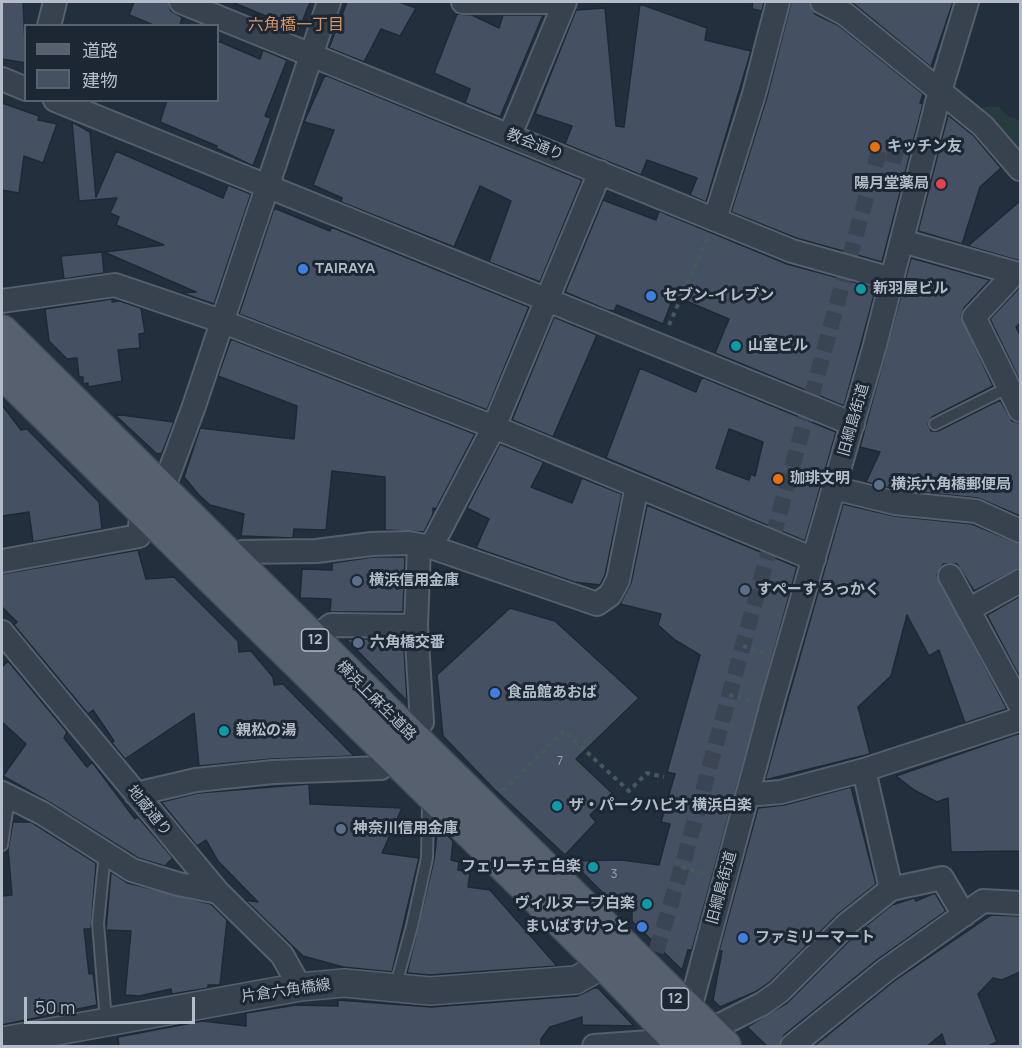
<!DOCTYPE html>
<html>
<head>
<meta charset="utf-8">
<style>
	body { margin:0 }
	#map { position:relative; width:1022px; height:1048px; overflow:hidden; background:#242f3e; font-family:Manrope,"Noto Sans JP",sans-serif }
	canvas { display:block }
	.frame { position:absolute; inset:0; border:3px solid #b4bcc9; pointer-events:none }
	.legend { position:absolute; left:24px; top:24px; width:195px; height:78px; box-sizing:border-box; background:#1d2633; border:2px solid #59626f; margin:0; padding:8px 10px; list-style:none; font-size:18px; color:#b4bcc9 }
	.legend li { display:flex; align-items:center; gap:12px; height:30px }
	.legend b { width:30px; border:2px solid #59626f }
	.scale { position:absolute; left:24px; top:997px; width:171px; height:27px; box-sizing:border-box; border:3px solid #b4bcc9; border-top:0; padding-left:8px; font-size:18px; line-height:21px; white-space:nowrap; color:#b4bcc9; -webkit-text-stroke:4px #1d2633; paint-order:stroke }
</style>
</head>
<body>
<div id="map">
<canvas width="1022" height="1048"></canvas>
<div class="frame"></div>
<ul class="legend">
<li><b style="height:8px;background:#56606e"></b>道路</li>
<li><b style="height:16px;background:#455162"></b>建物</li>
</ul>
<div class="scale">50 m</div>
</div>
<script>
const ctx = document.querySelector('canvas').getContext('2d');
ctx.lineJoin = 'round';
function paint(path, color) { ctx.fillStyle = color; ctx.fill(path, 'evenodd'); }
const poly = rows => new Path2D(rows.map(r => 'M' + r).join(''));
function trace(path, color, width, dash) { ctx.strokeStyle = color; ctx.lineWidth = width; ctx.lineCap = dash ? 'butt' : 'round'; ctx.setLineDash(dash || []); ctx.stroke(path); }
function drawText(font, color, halo, rows, align = 'center') {
  ctx.font = font + ' Manrope,"Noto Sans JP",sans-serif'; ctx.lineWidth = 6; ctx.setLineDash([]); ctx.textBaseline = 'middle'; ctx.strokeStyle = halo; ctx.fillStyle = color; for (const [text, x, y, turn = 0] of rows) {
    ctx.save(); ctx.translate(x, y); ctx.rotate((+turn || 0) * Math.PI / 180); ctx.textAlign = isNaN(turn) ? turn : align; if (halo) ctx.strokeText(text, 0, 0); ctx.fillText(text, 0, 0); ctx.restore();
  }
}
const green = poly([
	[983,107,999,107,1006,115,1020,121,1020,165,980,115]
]);
const building = poly([
	[2,2,23,2,26,63,2,59,2,2],
	[134,2,168,2,171,11,182,17,180,26,156,26,129,15,134,2],
	[232,2,310,2,297,35,272,24,273,19,232,2],
	[347,2,399,2,416,8,400,36,381,29,364,62,329,48,347,2],
	[753,2,764,2,762,11,752,9,753,2],
	[791,2,809,2,815,14,838,25,923,94,920,103,923,104,882,262,796,238,731,212,767,97,791,2],
	[850,2,953,2,931,67,854,4,850,2],
	[640,4,707,28,705,40,751,51,706,202,690,195,697,178,647,160,641,175,565,144,572,126,535,114,576,10,605,8,616,126,624,127,640,4],
	[457,14,472,15,499,28,503,15,543,15,500,117,465,103,470,89,434,73,457,14],
	[218,41,260,59,263,50,287,60,265,116,271,118,253,166,216,148,217,146,160,122,167,100,218,100,218,41],
	[325,75,582,180,540,282,489,262,511,201,480,186,454,247,341,202,342,198,313,185,334,130,304,122,325,75],
	[2,103,39,116,38,120,57,124,43,163,24,156,19,193,2,190,2,103],
	[948,115,974,136,1001,168,980,187,962,244,918,231,948,115],
	[72,122,90,132,96,197,116,151,223,198,228,185,251,194,214,304,182,293,196,292,104,252,164,245,116,225,119,217,110,213,117,198,79,201,72,122],
	[603,200,656,220,659,211,787,264,876,288,844,406,715,353,729,319,674,296,663,324,617,305,614,311,607,310,565,292,603,200],
	[1020,201,1020,261,968,246,1020,201],
	[274,208,330,231,331,227,529,307,487,410,239,314,274,208],
	[102,252,104,273,64,279,61,256,102,252],
	[911,258,990,280,964,308,961,316,993,386,932,417,928,424,931,431,938,431,1000,400,1012,421,1020,423,1020,516,978,498,897,490,866,482,880,452,860,447,911,258],
	[1020,287,1020,323,1016,327,1020,335,1020,381,990,319,1020,287],
	[112,299,112,302,120,301,141,308,145,333,139,334,140,348,118,350,122,381,88,387,88,383,83,384,83,377,79,377,77,358,67,359,49,341,45,309,112,299],
	[554,317,597,335,553,437,512,420,554,317],
	[231,339,475,434,436,509,433,508,433,514,424,532,385,530,385,477,332,471,326,530,294,529,293,538,241,536,244,514,210,505,199,495,184,477,200,428,294,439,297,406,218,376,231,339],
	[640,368,696,392,701,379,704,378,836,432,805,541,606,458,640,368],
	[729,429,763,442,755,476,751,474,749,480,716,468,729,429],
	[2,405,21,430,27,429,99,502,102,529,33,542,29,512,2,516,2,405],
	[114,414,174,422,162,453,157,454,114,414],
	[500,444,544,462,531,487,572,503,582,478,622,494,605,575,600,585,574,582,476,548,489,519,467,508,500,444],
	[843,504,894,516,972,524,1020,544,1020,568,974,591,957,564,943,564,937,575,1007,709,965,723,939,650,929,656,907,615,891,676,858,707,870,754,765,780,843,504],
	[647,505,797,567,692,950,688,950,682,970,632,921,632,906,618,908,571,861,622,860,659,865,670,824,661,822,675,774,667,772,700,655,675,640,658,625,661,614,620,604,631,583,647,505],
	[138,550,146,579,174,577,238,641,239,652,251,651,273,677,274,685,283,684,354,756,272,759,199,766,194,713,125,759,112,743,114,741,93,710,88,714,14,625,17,622,2,607,2,574,138,550],
	[373,557,405,557,403,612,330,612,331,599,300,598,302,569,332,570,332,563,373,557],
	[1020,596,1020,673,1018,674,987,615,1020,596],
	[510,608,555,621,639,698,576,759,612,793,590,815,596,822,565,855,494,789,443,736,437,675,510,608],
	[346,639,403,639,401,645,404,648,407,701,346,639],
	[8,661,67,732,64,738,87,767,92,762,135,819,138,817,173,858,165,866,138,858,49,802,3,776,26,744,2,722,2,667,8,661],
	[1020,733,1020,851,951,852,948,798,937,802,914,790,896,776,1020,733],
	[309,784,310,804,402,808,382,853,419,858,392,972,343,967,303,956,245,900,258,902,218,861,206,840,197,846,161,802,198,793,309,784],
	[851,787,876,884,838,914,770,982,755,992,720,1007,713,1000,722,951,719,951,758,808,784,805,851,787],
	[13,822,31,822,96,863,91,929,84,929,89,974,93,973,97,1005,2,1025,2,896,12,895,8,849,13,822],
	[438,826,453,841,451,860,459,862,458,870,470,872,468,887,490,890,557,966,430,975,407,973,434,860,438,826],
	[111,872,128,883,211,904,227,920,220,985,208,985,208,988,172,994,171,989,139,996,125,995,131,931,106,930,111,872],
	[935,893,946,911,878,959,784,1035,779,1047,768,1047,747,1027,787,1003,856,934,892,905,914,898,916,901,935,893],
	[991,915,1020,916,1020,972,1002,980,993,978,978,994,997,1042,986,1047,946,1047,942,1034,926,1047,813,1047,894,981,991,915],
	[594,988,598,988,634,1026,582,1025,582,1017,550,1027,541,1039,541,1047,119,1047,118,1037,202,1021,246,1026,246,1013,296,1005,338,1006,338,1000,431,1007,577,996,594,988]
]);
const pedestrianTunnel = poly([
	[656,952,682,867,879,151,922,162]
]);
const path = poly([
	[669,325,707,239],
	[743,646,765,653],
	[729,695,751,700],
	[503,791,564,731,629,791,647,773,664,777],
	[682,867,703,873]
]);
const service = poly([
	[935,424,1009,387],
	[2,845,9,797],
	[105,852,98,923,106,1021],
	[395,988,412,926,427,858,428,801]
]);
const minor = poly([
	[181,2,792,251,892,279],
	[463,2,547,2],
	[822,2,845,14,983,126,1020,169],
	[49,26,55,2],
	[2,79,26,89],
	[55,100,853,424],
	[510,135,565,2],
	[715,219,754,94,778,2],
	[902,241,1015,273,974,317,1020,410],
	[2,301,115,285,221,321,494,427,814,559],
	[834,488,895,503,976,511,1020,531],
	[431,547,494,427,600,172],
	[232,560,242,552,316,551,372,544,409,543,431,547,597,604,610,595,618,580,637,486],
	[2,561,139,536,142,509,162,492,194,406,329,2],
	[950,576,1020,705],
	[968,610,1020,581],
	[2,632,218,892,282,955,300,987],
	[314,639,331,625,416,626],
	[410,734,422,722,416,626,419,545],
	[864,770,891,889],
	[2,793,42,813,132,870,178,884,218,892],
	[136,794,196,780,273,772,381,768,392,757],
	[747,795,781,792,864,770,1020,719],
	[708,1031,762,1004,779,992,847,924,891,889,942,878,964,915],
	[594,1046,650,1042,689,1012,774,696,875,345,940,91,967,2],
	[792,1046,886,970,983,901,1020,903]
]);
const tertiary = poly([
	[2,1041,300,987,344,983,430,991,576,980,621,955]
]);
const primary = poly([
	[2,332,724,1046],
	[2,371,606,965,684,1046]
]);
const markers = [
	[875,147,6,"#e8710a"],
	[941,184,6,"#e0444e"],
	[303,269,6,"#3f7fe0"],
	[861,289,6,"#0f9aa8"],
	[651,296,6,"#3f7fe0"],
	[736,346,6,"#0f9aa8"],
	[778,479,6,"#e8710a"],
	[879,485,6,"#5c6f8a"],
	[357,581,6,"#5c6f8a"],
	[745,590,6,"#5c6f8a"],
	[358,643,6,"#5c6f8a"],
	[495,693,6,"#3f7fe0"],
	[224,731,6,"#0f9aa8"],
	[557,806,6,"#0f9aa8"],
	[341,829,6,"#5c6f8a"],
	[593,867,6,"#0f9aa8"],
	[647,904,6,"#0f9aa8"],
	[642,927,6,"#3f7fe0"],
	[743,938,6,"#3f7fe0"]
];
const numberNames = [
	["7",560,762],
	["3",614,875]
];
const shields = [
	[315,640,27],
	[675,999,27]
];
const shieldNames = [
	["12",315,640],
	["12",675,999]
];
const streetNames = [
	["教会通り",535,145,22],
	["旧綱島街道",854,420,-74],
	["横浜上麻生道路",376,701,45],
	["地蔵通り",149,811,51],
	["旧綱島街道",722,888,-75],
	["片倉六角橋線",286,991,-8]
];
const poiNames = [
	["キッチン友",887,147],
	["陽月堂薬局",929,184,"right"],
	["TAIRAYA",315,269],
	["新羽屋ビル",873,289],
	["セブン-イレブン",663,296],
	["山室ビル",748,346],
	["珈琲文明",790,479],
	["横浜六角橋郵便局",891,485],
	["横浜信用金庫",369,581],
	["すぺーす ろっかく",757,590],
	["六角橋交番",370,643],
	["食品館あおば",507,693],
	["親松の湯",236,731],
	["ザ・パークハビオ 横浜白楽",569,806],
	["神奈川信用金庫",353,829],
	["フェリーチェ白楽",581,867,"right"],
	["ヴィルヌーブ白楽",635,904,"right"],
	["まいばすけっと",630,927,"right"],
	["ファミリーマート",755,938]
];
const neighbourhoodNames = [
	["六角橋一丁目",296,26]
];
paint(green, '#263c3f');
paint(building, '#455162');
trace(building, '#1f2835', 1.5);
trace(pedestrianTunnel, '#3a4453', 16, [16, 8]);
trace(service, '#565f6c', 14);
trace(minor, '#565f6c', 26);
trace(tertiary, '#565f6c', 30);
trace(primary, '#414a57', 36);
trace(path, '#44595c', 4, [4.5, 4.5]);
trace(service, '#38414e', 10);
trace(minor, '#38414e', 22);
trace(tertiary, '#38414e', 27);
trace(primary, '#56606e', 33);
for (const [x, y, r, color] of markers) { const dot = new Path2D(); dot.arc(x, y, r, 0, 2 * Math.PI); ctx.fillStyle = color; ctx.fill(dot); trace(dot, '#1d2633', 2); }
drawText('12px', '#98a1af', null, numberNames);
for (const [x, y, w] of shields) { const box = new Path2D(); box.roundRect(x - w / 2, y - 11, w, 22, 4.5); ctx.fillStyle = '#1d2633'; ctx.fill(box); trace(box, '#b4bcc9', 1.5); }
drawText('bold 14px', '#b4bcc9', null, shieldNames);
drawText('15px', '#b4bcc9', '#1d2633', streetNames);
drawText('bold 15px', '#b4bcc9', '#1d2633', poiNames, 'left');
drawText('16px', '#d59563', '#1d2633', neighbourhoodNames);
</script>
</body>
</html>
